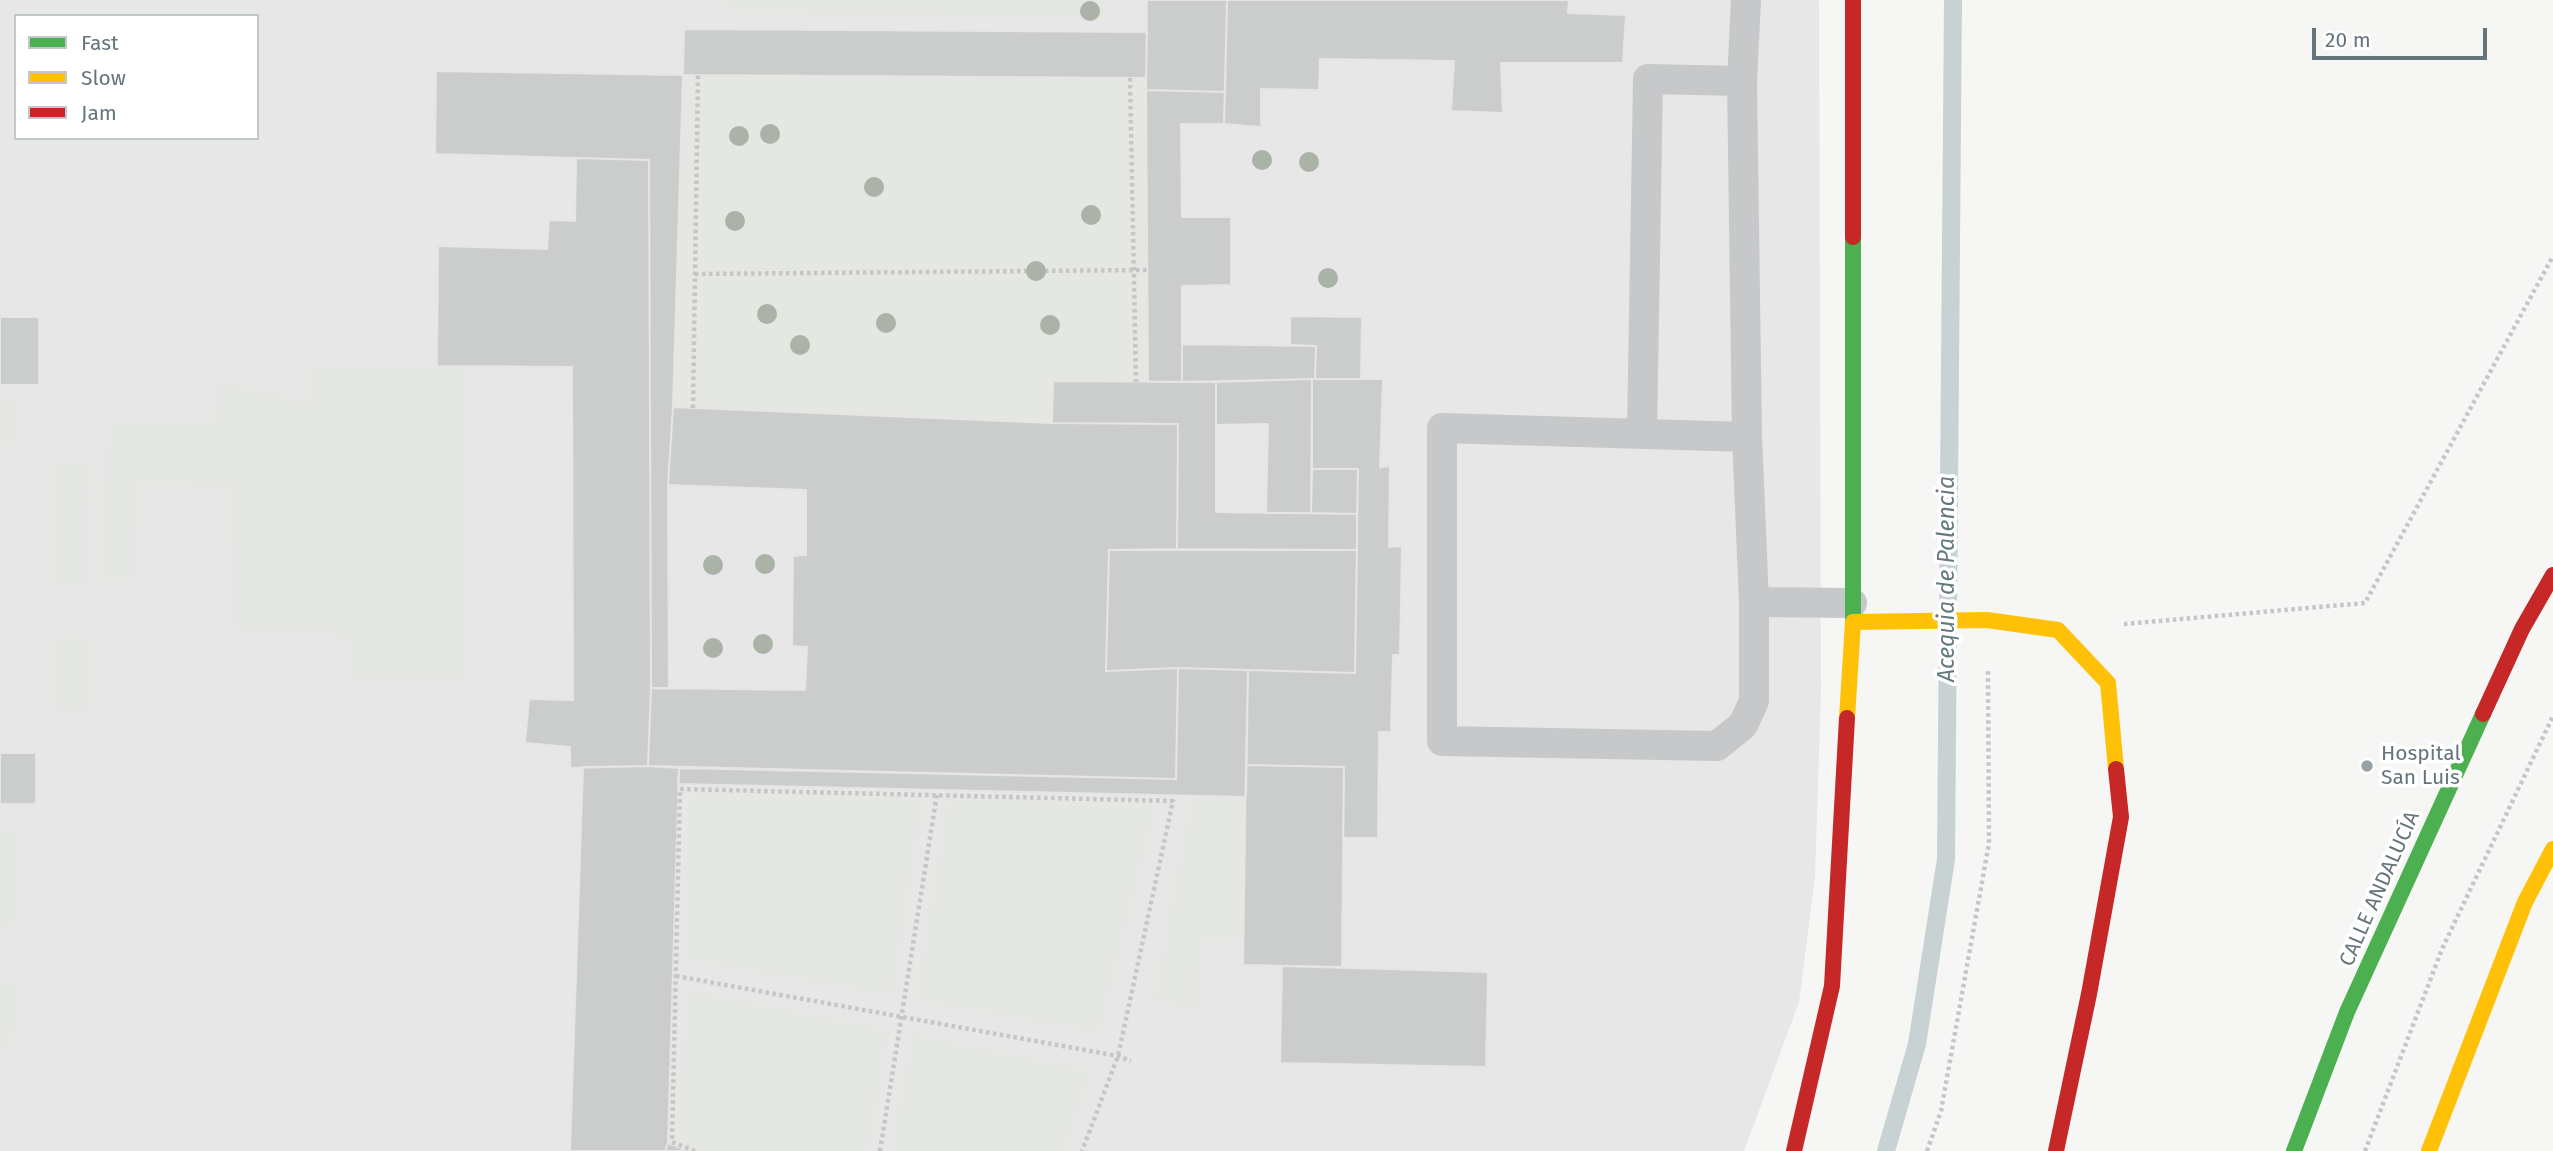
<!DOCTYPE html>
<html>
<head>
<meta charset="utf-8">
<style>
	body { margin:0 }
	#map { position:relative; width:2553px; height:1151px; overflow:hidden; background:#f6f6f5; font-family:"Fira Sans",sans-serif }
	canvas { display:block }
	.legend { position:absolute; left:14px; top:14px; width:245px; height:126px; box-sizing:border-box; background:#fff; border:2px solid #c1c8cb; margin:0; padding:9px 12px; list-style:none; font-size:21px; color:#65757c }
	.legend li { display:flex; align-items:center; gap:14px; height:35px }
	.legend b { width:35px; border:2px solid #c1c8cb }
	.scale { position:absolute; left:2312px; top:28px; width:175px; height:32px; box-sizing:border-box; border:4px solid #65757c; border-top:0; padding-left:9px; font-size:21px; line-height:24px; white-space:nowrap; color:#65757c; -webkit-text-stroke:5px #fff; paint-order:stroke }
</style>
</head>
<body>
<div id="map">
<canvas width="2553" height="1151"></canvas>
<ul class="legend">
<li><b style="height:9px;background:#4caf50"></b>Fast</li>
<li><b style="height:9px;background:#ffc107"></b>Slow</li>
<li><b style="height:9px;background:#c62828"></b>Jam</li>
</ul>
<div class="scale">20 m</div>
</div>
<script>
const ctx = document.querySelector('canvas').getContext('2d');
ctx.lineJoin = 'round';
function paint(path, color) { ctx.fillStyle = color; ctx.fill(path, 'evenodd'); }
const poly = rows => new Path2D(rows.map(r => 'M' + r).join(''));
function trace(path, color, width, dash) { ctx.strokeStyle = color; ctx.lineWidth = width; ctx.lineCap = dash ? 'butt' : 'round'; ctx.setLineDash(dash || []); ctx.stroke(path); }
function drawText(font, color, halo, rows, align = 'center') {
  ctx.font = font + ' "Fira Sans",sans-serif'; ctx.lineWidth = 7; ctx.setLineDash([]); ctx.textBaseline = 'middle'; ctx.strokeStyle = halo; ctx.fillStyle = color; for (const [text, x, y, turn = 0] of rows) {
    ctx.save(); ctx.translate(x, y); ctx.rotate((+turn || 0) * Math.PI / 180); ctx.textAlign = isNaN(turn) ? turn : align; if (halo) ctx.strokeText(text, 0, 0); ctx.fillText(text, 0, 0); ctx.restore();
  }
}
const built = poly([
	[0,0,1819,0,1821,691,1815,877,1799,1002,1744,1151,0,1151],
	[16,16,257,16,257,138,16,138]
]);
const green = poly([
	[725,0,1103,0,1103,18,725,13],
	[683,75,1146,78,1148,382,1052,423,673,407],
	[465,366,470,678,353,679,352,642,338,641,337,630,234,632,232,487,137,485,134,582,101,582,107,422,216,423,218,380,310,402,309,367],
	[0,396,15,396,14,446,0,446],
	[56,463,88,464,87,586,55,587],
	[55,634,89,634,89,711,55,711],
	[689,793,924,796,893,997,683,960],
	[1191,796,1246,797,1243,941,1201,940,1198,1013,1153,999],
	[948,798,1157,804,1099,1034,914,1000],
	[0,830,20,830,19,920,13,920,6,924,4,937,0,937],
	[0,967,2,967,3,977,9,984,19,984,20,1022,0,1058],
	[684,989,890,1029,869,1151,702,1151,678,1142],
	[911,1033,1092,1070,1064,1151,890,1151]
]);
const stream = poly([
	[1886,1151,1917,1044,1946,859,1953,0]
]);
const building = poly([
	[1147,0,1227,0,1225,92,1146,90,1147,0],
	[1227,0,1569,0,1568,13,1626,15,1623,63,1501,63,1503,113,1451,111,1454,61,1320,59,1319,90,1261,89,1261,127,1224,124,1227,0],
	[684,29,1147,32,1146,78,683,75,684,29],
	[436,71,683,75,673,407,668,485,669,688,651,688,649,160,435,154,436,71],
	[1146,90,1225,92,1224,124,1181,124,1182,217,1231,217,1231,285,1182,286,1182,382,1148,382,1146,90],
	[576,158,649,160,651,688,648,766,570,768,570,747,525,743,529,699,573,700,572,367,437,366,438,246,547,249,549,220,575,221,576,158],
	[1290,316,1362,317,1361,379,1315,379,1316,346,1290,345,1290,316],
	[0,317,39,317,39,385,0,385,0,317],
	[1182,344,1316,346,1315,379,1182,382,1182,344],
	[1312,379,1383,379,1380,467,1390,466,1389,547,1402,546,1400,655,1393,655,1391,732,1379,732,1378,838,1343,838,1344,767,1246,765,1248,670,1355,673,1358,469,1312,469,1312,379],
	[1312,379,1311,513,1266,513,1268,424,1216,425,1216,382,1312,379],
	[1053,381,1216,382,1216,512,1357,514,1357,550,1177,549,1178,424,1052,423,1053,381],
	[673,407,1052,423,1178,424,1177,549,1109,550,1106,671,1178,668,1176,779,648,766,651,688,805,690,807,647,792,646,793,556,806,555,806,490,668,485,673,407],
	[1312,469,1358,469,1357,514,1311,513,1312,469],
	[1109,550,1357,550,1355,673,1178,668,1106,671,1109,550],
	[1178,668,1248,670,1246,797,678,784,679,768,1176,779,1178,668],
	[0,753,36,753,36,804,0,804,0,753],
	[1246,765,1344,767,1342,967,1243,965,1246,765],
	[648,766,679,768,668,1143,665,1151,570,1151,583,767,648,766],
	[1282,966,1488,972,1486,1067,1280,1063,1282,966],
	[668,1143,688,1151,665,1151,668,1143]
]);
const path = poly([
	[1130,78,1136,382],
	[695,274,1147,270],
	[693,408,698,75],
	[2124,624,2365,603,2553,256],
	[676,976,1118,1056,1131,1061],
	[695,1151,672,1142,680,789,1173,801,1118,1056,1082,1151],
	[880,1151,937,794],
	[1927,1151,1941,1111,1989,843,1988,670],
	[2365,1151,2442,949,2553,716]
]);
const lane = poly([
	[1742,81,1746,0],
	[1642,434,1648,79,1742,81,1747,437],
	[1754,602,1754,701,1743,725,1717,746,1442,741,1442,428,1747,437,1754,602,1852,603]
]);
const fast = poly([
	[1853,237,1853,622],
	[2294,1151,2347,1012,2483,714]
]);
const slow = poly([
	[1847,718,1853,622,1987,620,2058,630,2108,683,2116,769],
	[2429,1151,2525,902,2553,849]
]);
const jam = poly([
	[1853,0,1853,237],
	[2483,714,2522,629,2553,575],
	[1794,1151,1832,986,1847,718],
	[2056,1151,2089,994,2121,817,2116,769]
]);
const trees = [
	[1090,11],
	[770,134],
	[739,136],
	[1262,160],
	[1309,162],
	[874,187],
	[1091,215],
	[735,221],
	[1036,271],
	[1328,278],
	[767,314],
	[886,323],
	[1050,325],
	[800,345],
	[765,564],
	[713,565],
	[763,644],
	[713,648]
];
const markers = [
	[2367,766,7,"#98a2a6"]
];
const poiNames = [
	["Hospital",2381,754],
	["San Luis",2381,778]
];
const streetNames = [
	["CALLE ANDALUCÍA",2380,889,-66]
];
const waterNames = [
	["Acequia de Palencia",1948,579,-90]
];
paint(built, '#e6e7e6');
paint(green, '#e5e7e2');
trace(stream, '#c8d2d3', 18);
paint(building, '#cbcdcd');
trace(building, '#e5e5e4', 2);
trace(path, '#c5c6c6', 4.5, [3.5, 3.5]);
trace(lane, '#c6c8c9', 30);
trace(fast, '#4caf50', 16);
trace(slow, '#ffc107', 16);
trace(jam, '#c62828', 16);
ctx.fillStyle = '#abb2a7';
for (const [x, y] of trees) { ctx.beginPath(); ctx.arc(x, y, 10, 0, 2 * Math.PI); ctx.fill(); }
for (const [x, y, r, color] of markers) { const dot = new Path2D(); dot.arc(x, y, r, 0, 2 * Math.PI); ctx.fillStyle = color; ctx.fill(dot); trace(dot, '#fff', 2.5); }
drawText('21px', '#65757c', '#fff', poiNames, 'left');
drawText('21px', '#65757c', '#fff', streetNames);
drawText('italic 23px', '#647a7e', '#fff', waterNames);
</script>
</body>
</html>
